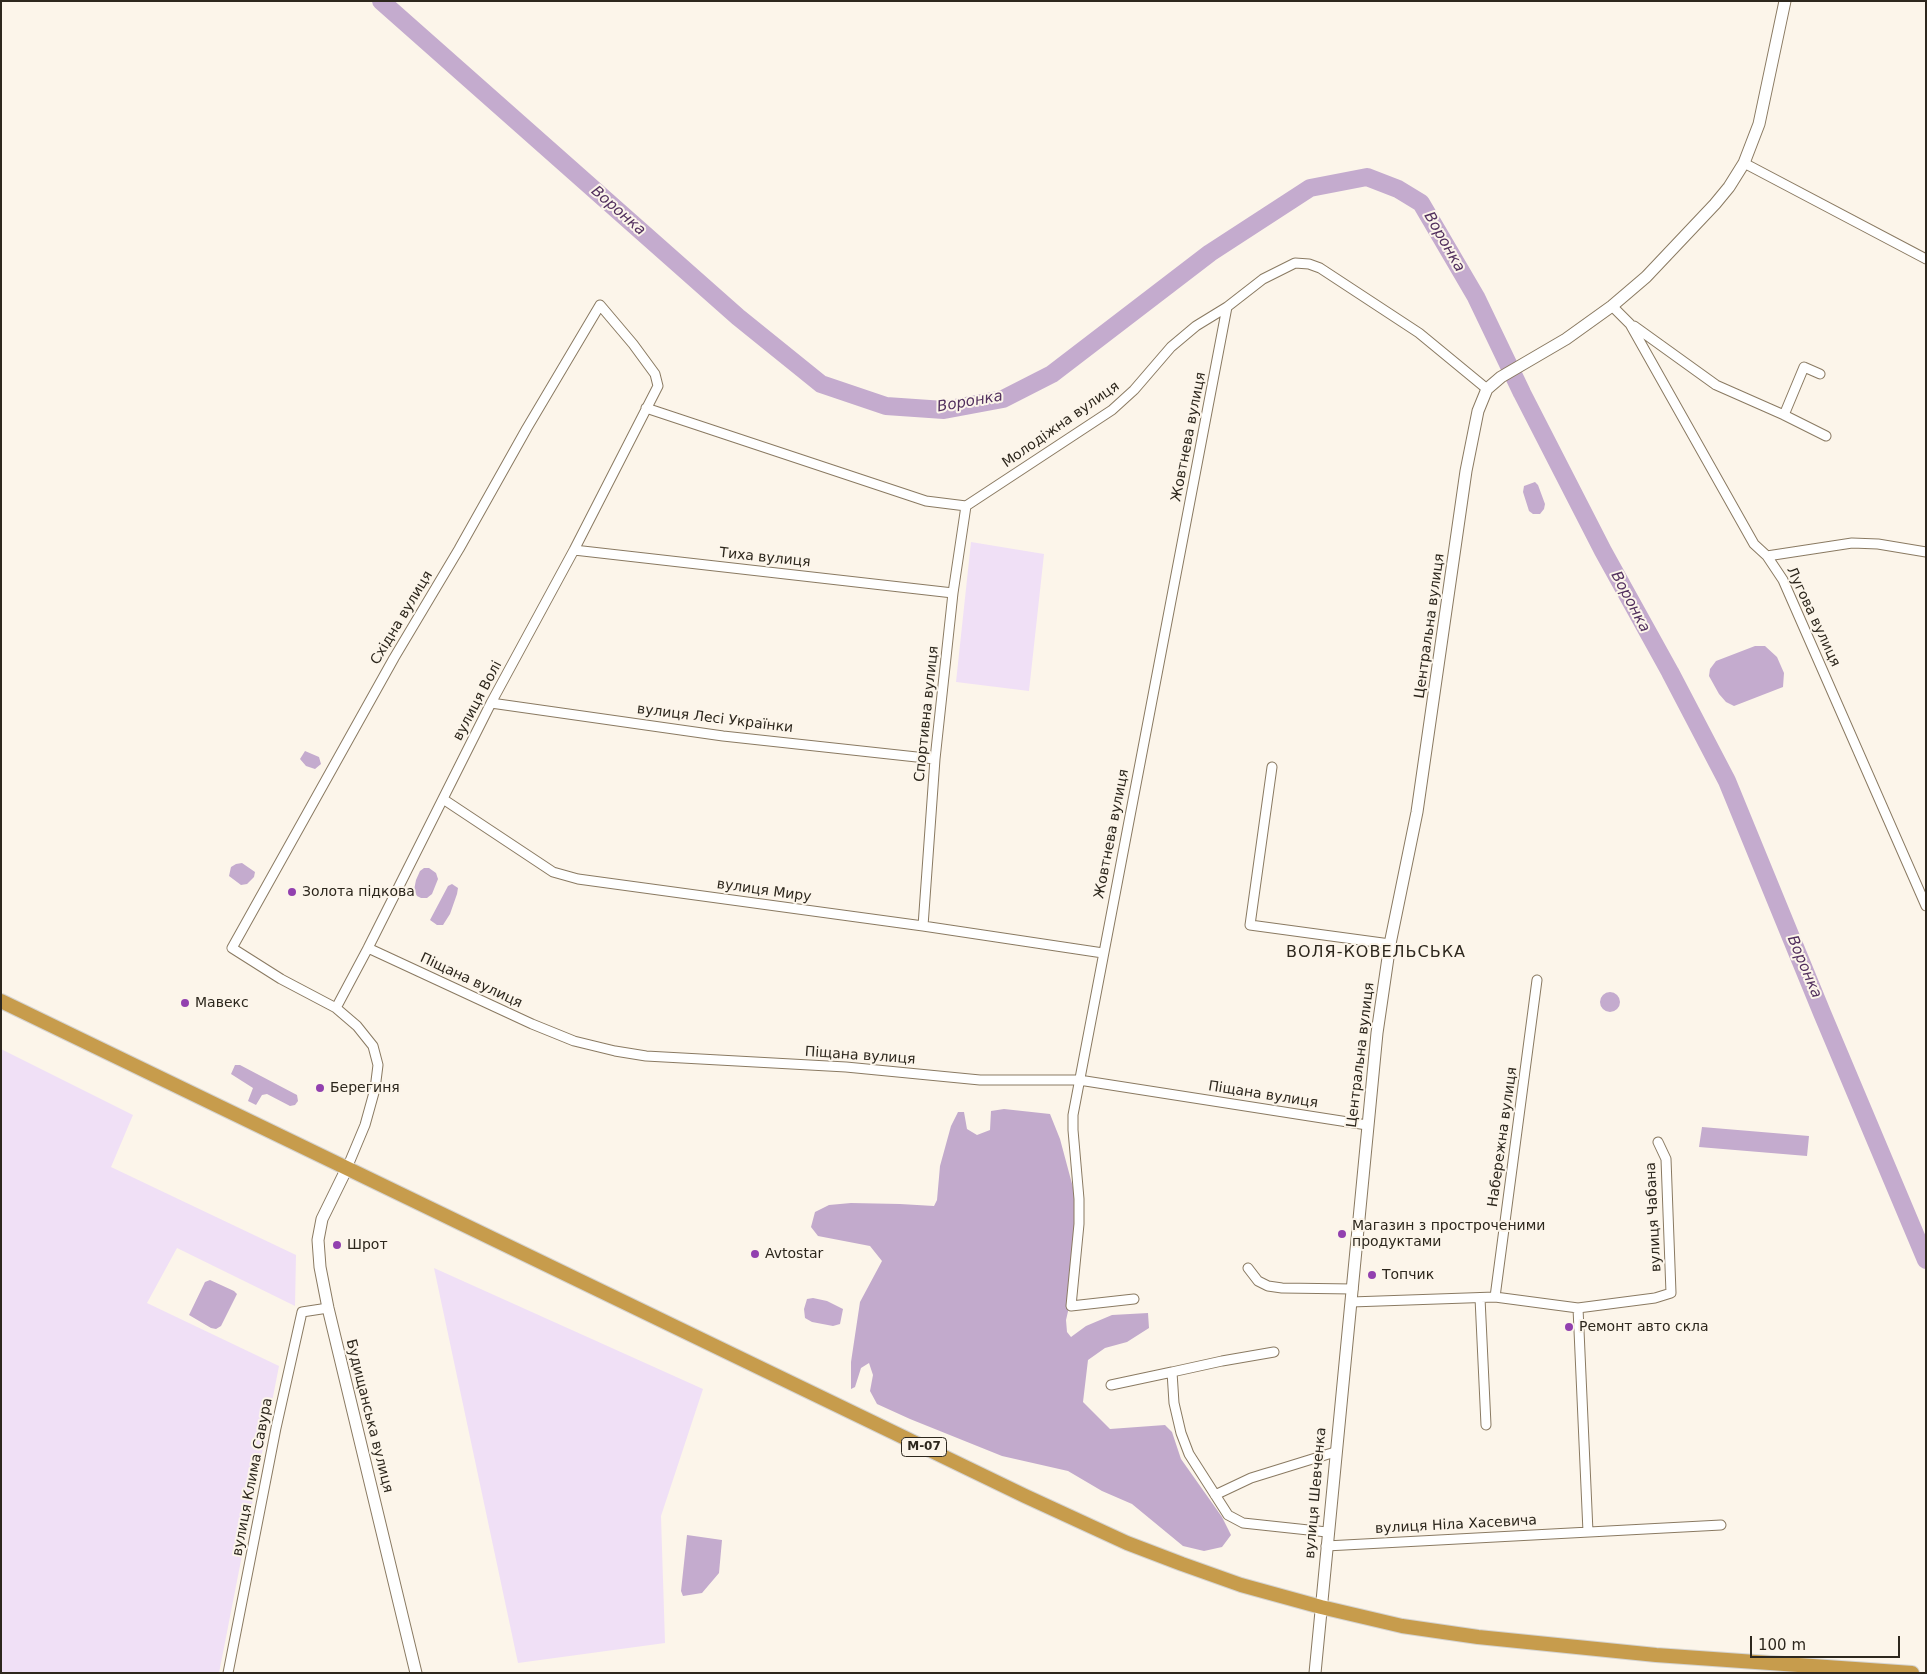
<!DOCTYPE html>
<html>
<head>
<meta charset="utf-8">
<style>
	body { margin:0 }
	#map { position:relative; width:1927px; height:1674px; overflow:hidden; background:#fcf5ea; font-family:"DejaVu Sans",sans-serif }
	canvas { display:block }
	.frame { position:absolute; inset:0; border:2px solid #2d271d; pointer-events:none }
	.scale { position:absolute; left:1750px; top:1636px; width:150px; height:22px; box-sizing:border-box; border:2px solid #2d271d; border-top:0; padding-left:6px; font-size:15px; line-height:18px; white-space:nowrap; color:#2d271d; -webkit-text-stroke:4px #fcf5ea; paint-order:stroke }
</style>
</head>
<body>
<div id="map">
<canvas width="1927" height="1674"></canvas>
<div class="frame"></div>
<div class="scale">100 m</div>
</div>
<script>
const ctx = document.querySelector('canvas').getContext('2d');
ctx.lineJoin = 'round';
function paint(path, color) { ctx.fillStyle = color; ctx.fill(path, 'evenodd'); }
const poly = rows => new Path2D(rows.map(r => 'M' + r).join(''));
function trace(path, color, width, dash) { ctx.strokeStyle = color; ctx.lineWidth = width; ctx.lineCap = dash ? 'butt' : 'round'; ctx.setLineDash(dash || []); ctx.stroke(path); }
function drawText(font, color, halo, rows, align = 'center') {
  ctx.font = font + ' "DejaVu Sans",sans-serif'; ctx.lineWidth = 4; ctx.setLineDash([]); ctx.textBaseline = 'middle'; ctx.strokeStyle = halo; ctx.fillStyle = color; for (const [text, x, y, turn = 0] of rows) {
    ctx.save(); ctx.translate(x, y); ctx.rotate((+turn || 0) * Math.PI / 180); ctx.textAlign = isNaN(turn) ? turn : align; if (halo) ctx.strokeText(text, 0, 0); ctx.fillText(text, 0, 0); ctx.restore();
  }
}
const green = poly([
	[971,542,1044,554,1029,691,956,682],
	[1,1049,133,1115,111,1167,296,1255,295,1306,177,1248,147,1303,279,1366,219,1673,1,1673],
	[434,1268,703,1389,661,1516,665,1643,518,1663]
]);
const forest = poly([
	[1004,1109,1050,1114,1060,1139,1075,1195,1078,1216,1073,1290,1066,1320,1067,1332,1071,1337,1086,1326,1112,1315,1148,1313,1149,1328,1127,1342,1105,1348,1088,1360,1083,1402,1110,1429,1165,1425,1172,1432,1181,1459,1222,1517,1231,1535,1222,1547,1204,1551,1183,1546,1132,1504,1102,1491,1068,1471,1002,1456,910,1419,877,1404,870,1391,873,1375,869,1363,861,1368,855,1387,851,1389,851,1362,860,1302,882,1261,870,1246,818,1236,811,1227,815,1212,829,1205,851,1203,900,1204,934,1206,937,1200,940,1166,951,1126,958,1112,964,1112,967,1129,977,1135,990,1130,991,1111]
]);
const water = poly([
	[1535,482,1538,485,1545,504,1544,509,1540,514,1533,514,1529,511,1523,492,1524,486],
	[1755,646,1765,646,1777,657,1784,673,1783,687,1734,706,1726,702,1719,694,1709,676,1710,669,1716,661],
	[305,751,319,757,321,764,315,769,306,766,300,759],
	[242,863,255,872,254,877,247,884,241,885,229,876,231,867,236,864],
	[424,868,429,868,436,873,438,879,432,894,427,898,421,898,417,896,414,890,416,880,420,871],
	[452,884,458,888,457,894,450,914,443,925,437,925,430,920,448,886],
	'1600 1002a10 10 0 1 1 20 0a10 10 0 1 1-20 0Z',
	[235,1065,240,1065,297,1095,298,1101,295,1105,290,1106,267,1094,262,1095,256,1105,248,1101,253,1088,231,1074],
	[1702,1127,1809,1136,1807,1156,1699,1147],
	[210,1280,234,1291,237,1294,221,1326,216,1329,211,1328,189,1315,205,1282],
	[813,1298,827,1301,843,1309,840,1324,833,1326,812,1322,805,1318,804,1309,807,1299],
	[687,1535,722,1540,719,1573,702,1593,683,1596,681,1591]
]);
const river = poly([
	[381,1,738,317,821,384,886,406,944,410,1003,399,1052,374,1210,253,1310,188,1367,177,1398,189,1421,203,1476,297,1522,393,1603,551,1670,672,1727,781,1822,1013,1926,1260]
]);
const minor = poly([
	[1744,163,1926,259],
	[1612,306,1630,324,1754,544,1767,556,1783,580,1926,906],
	[1634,326,1716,385,1784,415,1826,436],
	[646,408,926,501,966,506,1112,410,1134,390,1171,347,1196,326,1227,307,1263,279,1295,263,1309,264,1320,268,1419,333,1487,389],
	[1784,415,1804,367,1820,374],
	[574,550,953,593],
	[1767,556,1852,543,1878,544,1926,552],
	[491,703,723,736,935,759],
	[1272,767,1250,925,1390,944],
	[443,799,553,872,578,879,923,926,1103,953],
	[923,926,935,759,953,593,966,506],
	[368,948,532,1024,574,1041,615,1051,646,1056,846,1067,980,1080,1079,1080,1367,1125],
	[336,1008,368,948,491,703,574,550,658,386,655,374,633,344,600,305,527,428,459,549,394,658,232,948,281,979,336,1008,357,1026,373,1046,378,1065,375,1089,365,1125,347,1168],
	[1248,1268,1258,1281,1268,1286,1282,1288,1353,1289],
	[1495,1297,1537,980],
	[1480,1298,1486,1425],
	[1134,1299,1071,1306,1079,1224,1079,1199,1073,1130,1073,1115,1227,307],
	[1351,1302,1495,1297,1578,1308,1655,1298,1671,1293,1666,1159,1658,1142],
	[1578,1308,1588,1532],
	[1274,1352,1222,1361,1172,1372,1174,1403,1181,1433,1189,1454,1228,1515,1243,1523,1327,1532],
	[1111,1385,1172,1372],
	[1215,1495,1251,1478,1335,1452],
	[1326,1546,1721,1525],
	[228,1673,276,1428,302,1312,328,1308]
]);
const tertiary = poly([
	[347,1168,322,1219,318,1240,320,1267,328,1308,416,1673],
	[1315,1673,1377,1033,1390,944,1417,812,1466,471,1478,411,1487,389,1501,377,1566,339,1612,306,1646,277,1715,204,1729,187,1744,163,1759,124,1785,1]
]);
const trunk = poly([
	[1,1001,1025,1496,1127,1543,1182,1564,1241,1585,1321,1607,1402,1626,1478,1637,1656,1655,1912,1673]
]);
const markers = [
	[292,892,5,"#9240af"],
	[185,1003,5,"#9240af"],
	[320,1088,5,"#9240af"],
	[1342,1234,5,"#9240af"],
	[337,1245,5,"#9240af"],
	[755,1254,5,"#9240af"],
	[1372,1275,5,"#9240af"],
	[1569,1327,5,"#9240af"]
];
const shields = [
	[924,1447,45]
];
const shieldNames = [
	["М-07",924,1447]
];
const streetNames = [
	["Молодіжна вулиця",1061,425,-35],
	["Жовтнева вулиця",1189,437,-79],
	["Тиха вулиця",765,558,6],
	["Лугова вулиця",1813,617,65],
	["Східна вулиця",402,618,-59],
	["Центральна вулиця",1430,626,-82],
	["вулиця Волі",478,701,-62],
	["Спортивна вулиця",927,714,-84],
	["вулиця Лесі Українки",715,719,7],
	["Жовтнева вулиця",1112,834,-79],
	["вулиця Миру",764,891,8],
	["Піщана вулиця",471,981,25],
	["Центральна вулиця",1361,1055,-83],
	["Піщана вулиця",860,1056,4],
	["Піщана вулиця",1263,1095,9],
	["Набережна вулиця",1503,1137,-82],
	["вулиця Чабана",1654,1217,-93],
	["Будищанська вулиця",369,1416,76],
	["вулиця Клима Савура",253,1477,-79],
	["вулиця Шевченка",1316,1493,-85],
	["вулиця Ніла Хасевича",1456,1525,-3]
];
const poiNames = [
	["Золота підкова",302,892],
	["Мавекс",195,1003],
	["Берегиня",330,1088],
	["Магазин з простроченими",1352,1226],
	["продуктами",1352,1242],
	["Шрот",347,1245],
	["Avtostar",765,1254],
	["Топчик",1382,1275],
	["Ремонт авто скла",1579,1327]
];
const waterNames = [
	["Воронка",618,211,41],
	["Воронка",1444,242,60],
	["Воронка",970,402,-10],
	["Воронка",1630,602,62],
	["Воронка",1804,967,67]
];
const quarterNames = [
	["ВОЛЯ-КОВЕЛЬСЬКА",1376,953]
];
paint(green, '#f0e0f6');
paint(forest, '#c2aacc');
paint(water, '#c4abce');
trace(river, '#c4abce', 18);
trace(minor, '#8a7a62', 11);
trace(tertiary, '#8a7a62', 13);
trace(trunk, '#d5d4d2', 16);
trace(minor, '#fff', 9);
trace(tertiary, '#fff', 11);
trace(trunk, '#c79c4c', 14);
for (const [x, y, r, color] of markers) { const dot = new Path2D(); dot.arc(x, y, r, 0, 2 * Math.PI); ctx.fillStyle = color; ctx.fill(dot); trace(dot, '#fcf5ea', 2); }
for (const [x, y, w] of shields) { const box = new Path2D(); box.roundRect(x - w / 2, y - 9.5, w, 19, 4); ctx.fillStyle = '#fcf5ea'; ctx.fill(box); trace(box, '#2d271d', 1); }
drawText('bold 12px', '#2d271d', null, shieldNames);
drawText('14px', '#2d271d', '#fcf5ea', streetNames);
drawText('14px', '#2d271d', '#fcf5ea', poiNames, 'left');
drawText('italic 15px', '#52305e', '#fcf5ea', waterNames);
ctx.letterSpacing = '1px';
drawText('16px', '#2d271d', '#fcf5ea', quarterNames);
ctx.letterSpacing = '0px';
</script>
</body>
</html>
